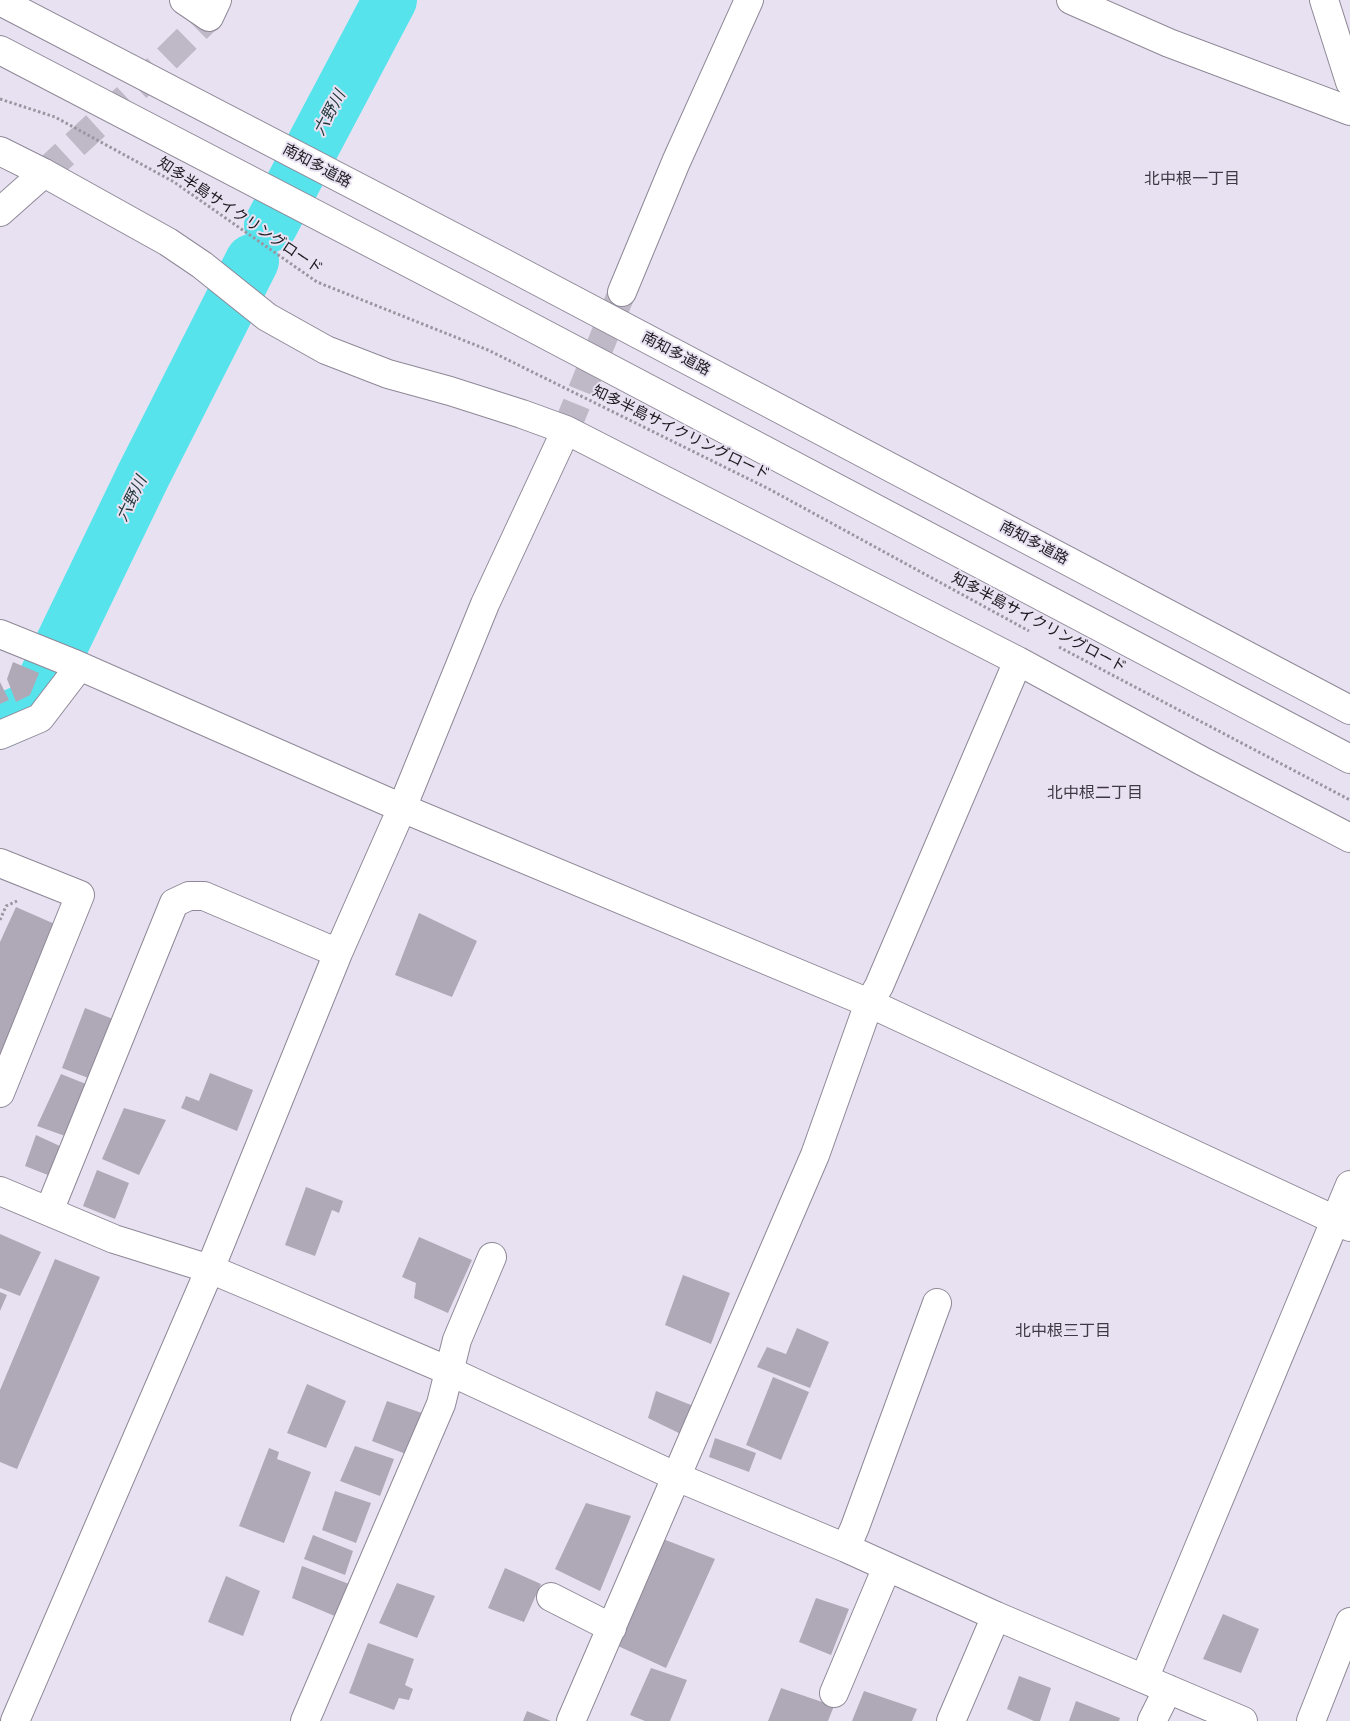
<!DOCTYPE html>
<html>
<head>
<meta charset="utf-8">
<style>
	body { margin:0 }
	canvas { display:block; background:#e8e1f1 }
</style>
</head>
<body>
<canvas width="1350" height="1721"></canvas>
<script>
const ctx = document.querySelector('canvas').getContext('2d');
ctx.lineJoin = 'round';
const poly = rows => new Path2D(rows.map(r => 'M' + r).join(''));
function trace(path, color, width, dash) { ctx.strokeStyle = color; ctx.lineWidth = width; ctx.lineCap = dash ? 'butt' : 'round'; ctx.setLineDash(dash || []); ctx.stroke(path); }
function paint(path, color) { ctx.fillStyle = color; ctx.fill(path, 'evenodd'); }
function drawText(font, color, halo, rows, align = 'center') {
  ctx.font = font + ' Figtree,"Noto Sans JP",sans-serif'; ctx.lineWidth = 4; ctx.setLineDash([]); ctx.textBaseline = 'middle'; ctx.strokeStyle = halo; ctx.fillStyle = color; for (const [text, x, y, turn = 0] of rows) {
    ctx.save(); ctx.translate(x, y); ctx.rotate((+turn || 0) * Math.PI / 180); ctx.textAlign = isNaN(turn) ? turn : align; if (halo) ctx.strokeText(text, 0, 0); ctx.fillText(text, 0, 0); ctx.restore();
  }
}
const river = poly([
	[271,225,390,0],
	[0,722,31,708,143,476,252,261]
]);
const building = poly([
	[13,662,39,673,30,695,16,702,7,679],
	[0,682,9,700,0,704],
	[16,907,57,925,0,1055,0,942],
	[419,913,477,941,452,997,395,975],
	[85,1008,113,1019,91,1079,62,1068],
	[210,1073,253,1090,237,1131,181,1108,186,1096,199,1101],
	[61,1074,86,1084,68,1137,37,1126],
	[124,1108,166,1120,139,1175,102,1159],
	[36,1135,62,1147,53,1177,25,1166],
	[97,1170,129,1183,115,1219,83,1206],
	[306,1187,343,1201,339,1213,332,1210,315,1256,285,1245],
	[0,1234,41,1252,20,1296,0,1288],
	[419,1237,472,1260,448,1313,414,1298,416,1283,402,1277],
	[55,1259,100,1277,17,1469,0,1462,0,1390],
	[683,1275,730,1293,711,1344,665,1325],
	[0,1292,7,1295,0,1311],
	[797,1328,829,1342,810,1388,757,1367,767,1347,786,1354],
	[773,1377,809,1392,781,1460,746,1445],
	[307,1384,346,1401,326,1448,287,1433],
	[656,1391,696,1407,685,1436,648,1418],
	[387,1401,422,1413,406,1454,372,1441],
	[715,1438,756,1453,749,1472,709,1457],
	[355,1446,394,1459,380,1496,340,1481],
	[269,1448,279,1452,277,1459,311,1472,284,1543,239,1526],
	[335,1491,371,1503,356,1543,322,1530],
	[586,1503,631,1516,600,1591,555,1569],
	[313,1535,353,1551,345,1575,304,1559],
	[663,1539,715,1559,666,1668,618,1646],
	[302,1566,349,1584,337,1617,292,1598],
	[505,1568,541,1584,524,1622,488,1608],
	[226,1576,260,1591,243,1636,208,1622],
	[397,1583,435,1596,417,1638,379,1623],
	[816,1598,849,1609,831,1655,799,1642],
	[1223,1614,1259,1629,1241,1673,1203,1659],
	[368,1643,414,1659,405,1685,413,1689,409,1700,399,1698,394,1710,349,1693],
	[651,1668,687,1680,670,1721,645,1721,630,1715],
	[1019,1676,1051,1688,1040,1721,1034,1721,1007,1709],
	[781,1688,834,1706,828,1721,768,1721],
	[864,1691,917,1709,912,1721,852,1721],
	[1076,1701,1120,1718,1119,1721,1069,1721],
	[527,1711,551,1721,523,1721]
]);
const minorTunnel = poly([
	[44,173,142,83,209,17],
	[566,430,622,292]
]);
const path = poly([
	[0,99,55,117,174,182,317,282,488,350,769,489,1029,631],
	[1059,647,1350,800],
	[0,920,6,906,17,901]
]);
const minor = poly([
	[184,0,209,17,217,0],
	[1071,0,1169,43,1350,111],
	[1324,0,1350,82],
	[0,151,44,173,168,242,202,265,267,317,326,350,388,374,450,391,522,414,566,430,1018,661,1202,761,1350,838],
	[0,212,44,173],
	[622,292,676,162,749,0],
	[0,634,77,665,402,808,869,1003,1350,1227],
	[0,735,40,718,79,667],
	[0,863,80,895,0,1093],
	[0,1191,114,1239,210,1269,267,1293,449,1371,677,1477,846,1548,996,1616,1243,1721],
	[49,1211,174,903,189,896,204,896,338,953],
	[846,1548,855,1527,937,1303],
	[551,1597,612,1628],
	[1144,1679,1350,1185],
	[834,1693,887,1567],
	[15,1721,210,1269,338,953,402,808,485,604,566,430],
	[305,1721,441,1404,457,1340,492,1257],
	[571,1721,815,1155,869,1003,879,986,1018,661],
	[951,1721,996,1616],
	[1152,1721,1168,1689],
	[1311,1721,1350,1622]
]);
const highway = poly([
	[0,1,498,260,1350,710],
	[0,50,480,300,1350,759]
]);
const streetNames = [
	["南知多道路",317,166,28],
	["知多半島サイクリングロード",240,216,34],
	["南知多道路",676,354,28],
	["知多半島サイクリングロード",681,433,26],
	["南知多道路",1034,543,28],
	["知多半島サイクリングロード",1039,623,28]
];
const waterNames = [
	["六野川",330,113,-62],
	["六野川",132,499,-64]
];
const neighbourhoodNames = [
	["北中根一丁目",1192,179],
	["北中根二丁目",1095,793],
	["北中根三丁目",1063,1331]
];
trace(river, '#57e3ec', 54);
paint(building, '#afa8b7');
trace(minorTunnel, '#bfb9c7', 28, [28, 14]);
trace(minor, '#8f8897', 30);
trace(highway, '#8f8897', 30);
trace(path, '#9b95a1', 3, [2.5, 2.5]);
trace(minor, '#fff', 28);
trace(highway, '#fff', 28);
drawText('15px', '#1c191f', '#e8e1f1', streetNames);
drawText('italic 16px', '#233b3d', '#e8e1f1', waterNames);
drawText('16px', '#3f3946', '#e8e1f1', neighbourhoodNames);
</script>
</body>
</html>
